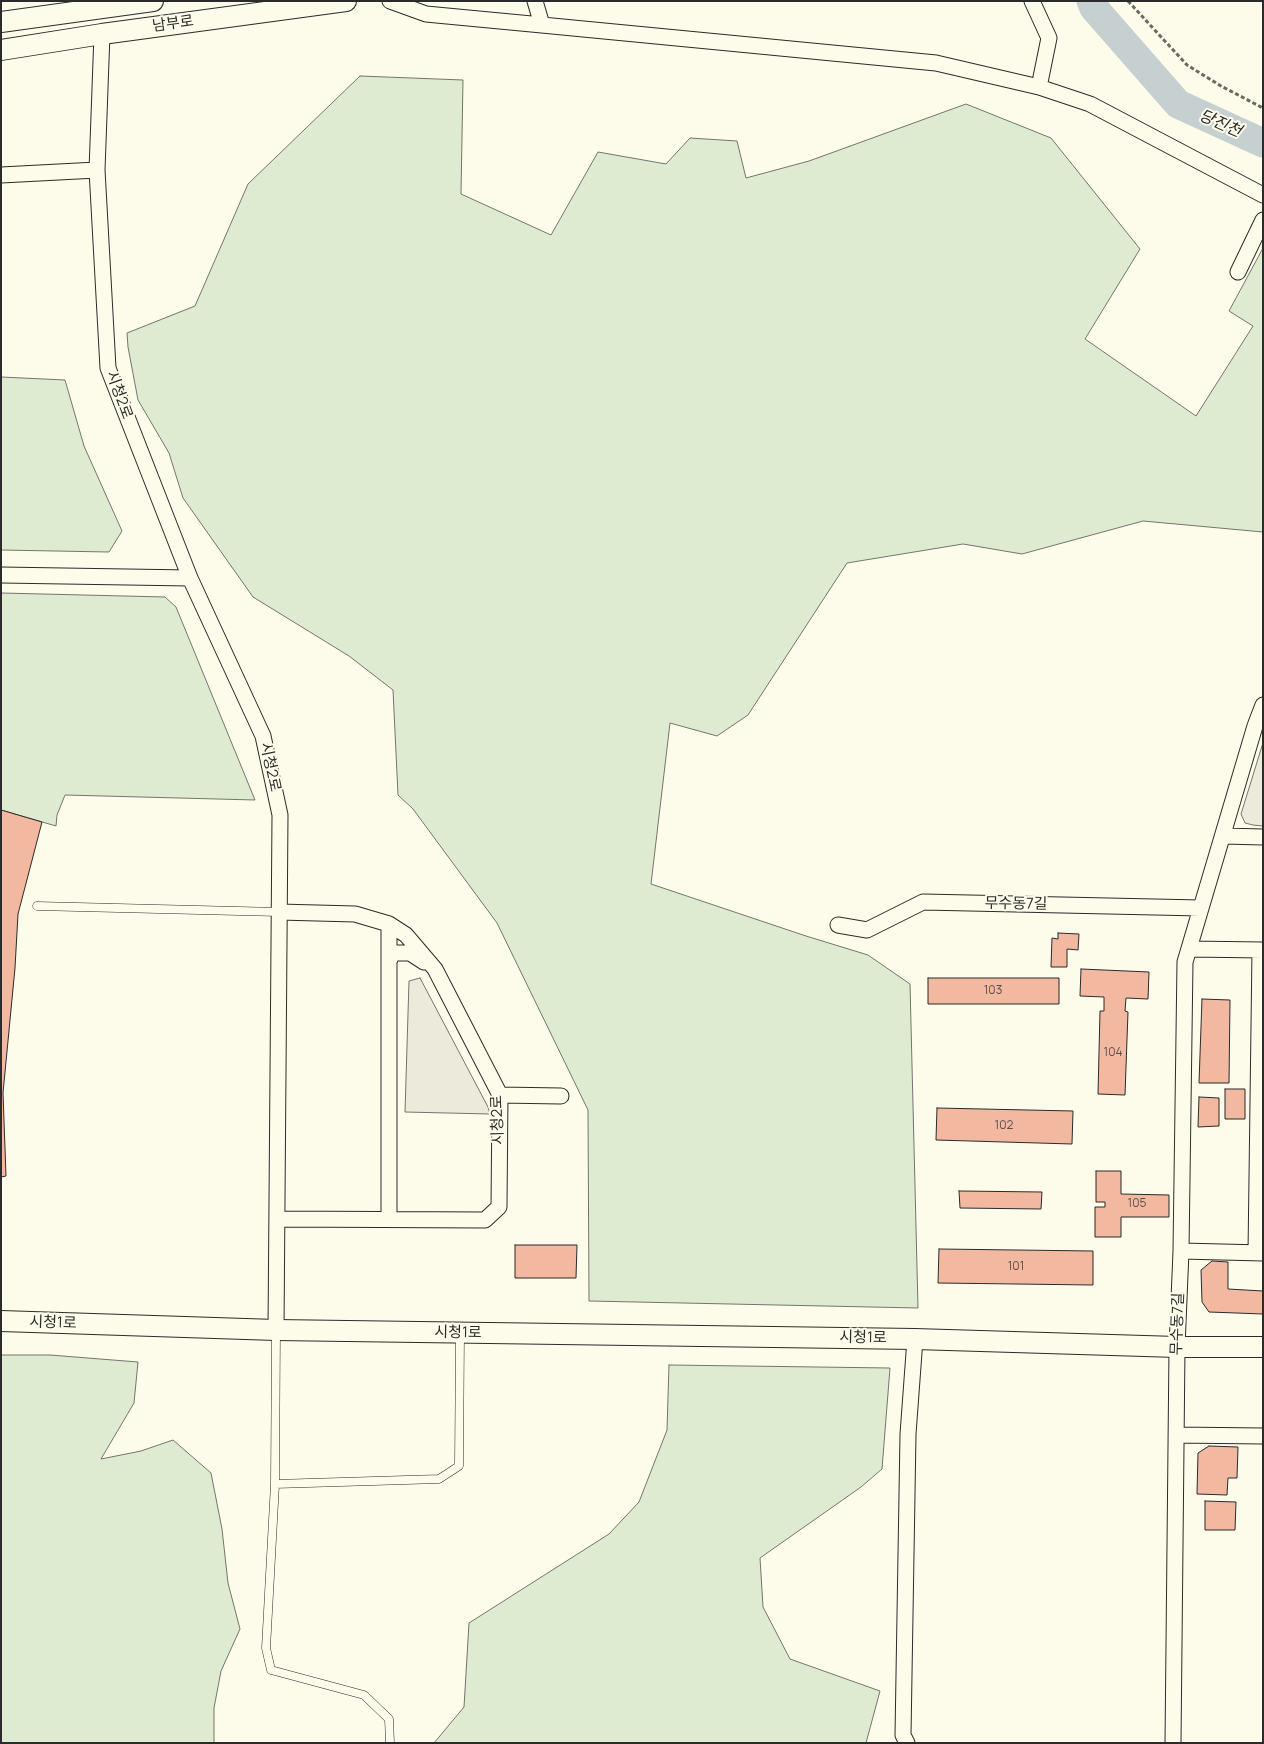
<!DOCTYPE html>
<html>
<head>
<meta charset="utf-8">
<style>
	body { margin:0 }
	#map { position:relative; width:1264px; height:1744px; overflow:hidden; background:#fdfbea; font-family:Manrope,sans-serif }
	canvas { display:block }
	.frame { position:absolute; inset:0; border:2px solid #2b2b2b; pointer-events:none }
</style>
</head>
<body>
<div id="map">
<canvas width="1264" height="1744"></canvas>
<div class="frame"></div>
</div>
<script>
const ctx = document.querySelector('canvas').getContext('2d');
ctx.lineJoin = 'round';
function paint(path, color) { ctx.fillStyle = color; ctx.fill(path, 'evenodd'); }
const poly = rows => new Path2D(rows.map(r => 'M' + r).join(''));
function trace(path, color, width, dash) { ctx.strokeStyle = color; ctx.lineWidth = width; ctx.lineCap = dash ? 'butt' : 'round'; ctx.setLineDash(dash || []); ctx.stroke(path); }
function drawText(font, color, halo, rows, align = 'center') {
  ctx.font = font + ' Manrope,"Noto Sans KR",sans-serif'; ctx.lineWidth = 4; ctx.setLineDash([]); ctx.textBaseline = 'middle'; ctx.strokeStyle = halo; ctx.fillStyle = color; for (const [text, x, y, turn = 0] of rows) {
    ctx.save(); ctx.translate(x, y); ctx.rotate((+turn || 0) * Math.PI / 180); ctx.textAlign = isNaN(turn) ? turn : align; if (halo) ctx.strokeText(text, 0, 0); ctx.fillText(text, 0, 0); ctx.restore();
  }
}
const green = poly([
	[360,76,463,80,461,194,551,235,598,152,666,164,690,138,737,141,746,178,809,161,966,104,1051,138,1140,249,1085,339,1196,416,1253,326,1229,311,1263,248,1263,532,1143,521,1022,554,963,544,847,563,748,715,717,736,670,723,651,884,806,936,868,955,910,984,918,1308,589,1301,588,1110,497,923,413,809,398,795,393,690,349,656,253,597,183,498,169,453,138,400,128,347,127,333,195,306,248,184,360,76],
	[1,377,65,380,84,446,122,531,109,552,1,550,1,377],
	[1,593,165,597,176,607,255,800,65,795,57,815,56,826,1,810,1,593],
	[1,1355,50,1355,138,1362,134,1403,101,1459,141,1451,173,1440,211,1473,222,1529,228,1583,240,1629,221,1671,214,1708,214,1743,1,1743,1,1355],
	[669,1365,890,1368,882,1469,861,1487,760,1558,763,1607,790,1659,880,1691,866,1743,434,1743,464,1707,469,1623,609,1534,639,1502,667,1430,669,1365]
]);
const parking = poly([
	[1262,746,1263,746,1263,826,1253,825,1245,823,1241,814,1262,746],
	[420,978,488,1107,490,1114,405,1112,409,981,420,978]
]);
const river = poly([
	[1091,1,1094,8,1178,104,1263,143]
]);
const building = poly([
	[1,810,42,822,18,914,15,968,3,1093,6,1176,1,1177,1,810],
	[1058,933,1079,934,1078,950,1067,949,1067,967,1051,967,1052,938,1058,939,1058,933],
	[1081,969,1149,972,1148,999,1126,998,1125,1011,1128,1012,1125,1095,1098,1094,1100,1011,1104,1011,1104,997,1080,996,1081,969],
	[928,978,1059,978,1059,1004,928,1004,928,978],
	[1202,999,1230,1000,1229,1083,1199,1083,1202,999],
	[1225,1089,1245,1089,1245,1119,1225,1119,1225,1089],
	[1199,1097,1219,1098,1219,1126,1198,1127,1199,1097],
	[937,1108,1073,1111,1072,1144,936,1140,937,1108],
	[1096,1171,1121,1171,1121,1194,1169,1195,1169,1217,1121,1217,1121,1237,1095,1237,1095,1207,1105,1207,1105,1202,1096,1202,1096,1171],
	[959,1191,1042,1192,1041,1209,960,1208,959,1191],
	[515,1245,577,1245,576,1278,515,1278,515,1245],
	[939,1249,1093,1251,1093,1285,938,1283,939,1249],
	[1212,1261,1228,1262,1228,1289,1263,1291,1263,1314,1209,1312,1202,1302,1201,1270,1212,1261],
	[1209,1446,1238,1447,1237,1478,1228,1478,1227,1495,1197,1494,1198,1453,1209,1446],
	[1205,1501,1236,1502,1235,1530,1205,1530,1205,1501]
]);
const path = poly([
	[1128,1,1187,65,1221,86,1263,108]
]);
const lane = poly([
	[37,906,279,912],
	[276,1330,275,1484,266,1648,271,1670,364,1695,389,1719,390,1743],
	[275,1484,439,1479,459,1466,460,1333]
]);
const street = poly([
	[390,1,426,14,542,25],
	[535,1,542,25,936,63,1039,87,1090,104,1263,195],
	[1032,1,1049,38,1039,87],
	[102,34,97,170,108,368,190,578,263,736,280,815,276,1330],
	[1,175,97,170],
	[1238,272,1263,220],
	[1,575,190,578],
	[1223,836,1263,837],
	[838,925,867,930,923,902,1201,908],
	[1190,949,1263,950],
	[389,961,393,953,410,953,424,962],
	[500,1095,561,1096],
	[278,1219,485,1220,499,1207,500,1095,435,969,406,935,389,924,355,914,279,912],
	[389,1219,389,924],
	[1181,1251,1263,1253],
	[1256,1253,1260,950],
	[1176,1435,1263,1436],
	[907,1743,903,1735,908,1434,915,1339],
	[1173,1743,1177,1347,1181,1251,1185,962,1255,726,1263,705]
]);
const secondary = poly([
	[1,22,153,1],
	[1,50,102,34,346,1],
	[1,1321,276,1330,915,1339,1177,1347,1263,1347]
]);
const numberNames = [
	["103",993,991],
	["104",1113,1053],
	["102",1004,1126],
	["105",1137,1204],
	["101",1016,1267]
];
const streetNames = [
	["남부로",173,24,-8],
	["시청2로",119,395,70],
	["시청2로",270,767,78],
	["무수동7길",1016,904,1],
	["시청2로",498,1120,-92],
	["시청1로",53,1323,2],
	["무수동7길",1178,1324,-88],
	["시청1로",458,1333,1],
	["시청1로",863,1338,1]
];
const waterNames = [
	["당진천",1220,124,24]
];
paint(green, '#deebd1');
trace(green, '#74746e', 1);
paint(parking, '#eceadb');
trace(parking, '#74746e', 1);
trace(river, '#c7d0d0', 29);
paint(building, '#f2b8a0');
trace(building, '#2b2b2b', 1);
trace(lane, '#2b2b2b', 9);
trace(street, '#2b2b2b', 17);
trace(secondary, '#2b2b2b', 22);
trace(path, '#6a6964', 3, [4, 2.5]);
trace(lane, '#fdfbea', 8);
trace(street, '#fdfbea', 15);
trace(secondary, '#fdfbea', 20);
drawText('12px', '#5d4e48', null, numberNames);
drawText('15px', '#2b2b2b', '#fdfbea', streetNames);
drawText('italic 16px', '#2b2b2b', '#fdfbea', waterNames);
</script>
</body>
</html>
